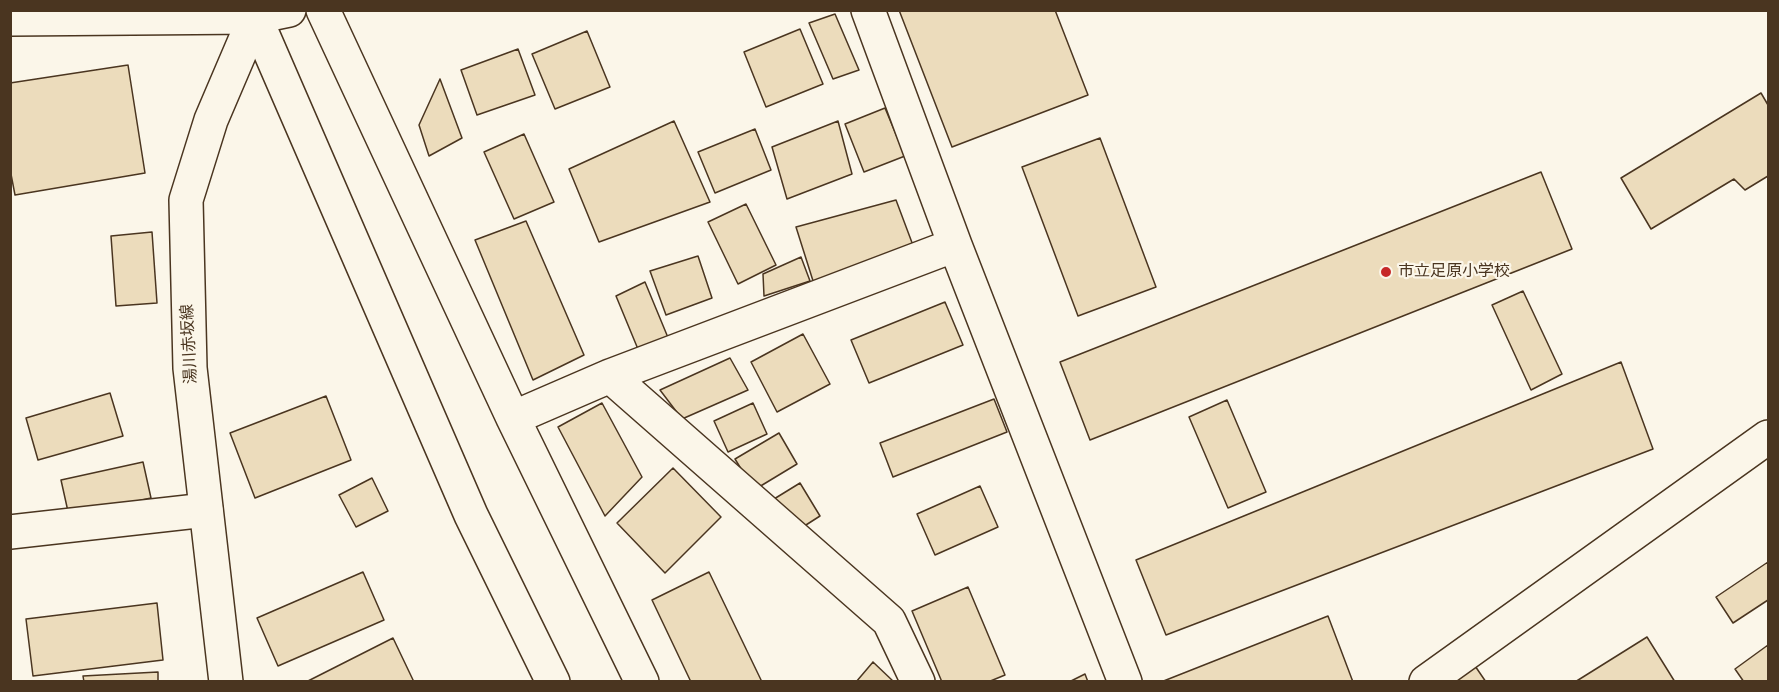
<!DOCTYPE html>
<html>
<head>
<meta charset="utf-8">
<style>
	body { margin:0 }
	#map { position:relative; width:1779px; height:692px; overflow:hidden; background:#fbf6e9; font-family:Roboto,sans-serif }
	canvas { display:block }
	.frame { position:absolute; inset:0; border:12px solid #4a3520; pointer-events:none }
</style>
</head>
<body>
<div id="map">
<canvas width="1779" height="692"></canvas>
<div class="frame"></div>
</div>
<script>
const ctx = document.querySelector('canvas').getContext('2d');
ctx.lineJoin = 'round';
function paint(path, color) { ctx.fillStyle = color; ctx.fill(path, 'evenodd'); }
const poly = rows => new Path2D(rows.map(r => 'M' + r).join(''));
function trace(path, color, width, dash) { ctx.strokeStyle = color; ctx.lineWidth = width; ctx.lineCap = dash ? 'butt' : 'round'; ctx.setLineDash(dash || []); ctx.stroke(path); }
function drawText(font, color, halo, rows, align = 'center') {
  ctx.font = font + ' Roboto,"Noto Sans JP",sans-serif'; ctx.lineWidth = 4.5; ctx.setLineDash([]); ctx.textBaseline = 'middle'; ctx.strokeStyle = halo; ctx.fillStyle = color; for (const [text, x, y, turn = 0] of rows) {
    ctx.save(); ctx.translate(x, y); ctx.rotate((+turn || 0) * Math.PI / 180); ctx.textAlign = isNaN(turn) ? turn : align; if (halo) ctx.strokeText(text, 0, 0); ctx.fillText(text, 0, 0); ctx.restore();
  }
}
const building = poly([
	[899,10,1055,10,1088,95,952,147,899,10],
	[835,14,859,70,833,79,809,23,835,14],
	[800,29,823,84,766,107,744,52,800,29],
	[587,31,610,87,555,109,532,54,587,31],
	[518,49,535,95,477,115,461,70,518,49],
	[128,65,145,173,15,195,10,169,10,83,128,65],
	[440,79,462,138,429,156,419,125,440,79],
	[1761,93,1768,105,1768,176,1745,190,1734,179,1651,229,1621,178,1761,93],
	[885,108,905,156,864,172,845,124,885,108],
	[674,121,710,202,599,242,569,169,674,121],
	[838,121,852,174,787,199,772,147,838,121],
	[755,129,771,170,715,193,698,152,755,129],
	[524,134,554,202,514,219,484,152,524,134],
	[1100,138,1156,287,1078,316,1022,167,1100,138],
	[1541,172,1572,249,1090,440,1060,362,1541,172],
	[896,200,914,248,814,284,796,227,896,200],
	[746,204,776,265,738,284,708,222,746,204],
	[526,221,584,355,533,380,475,240,526,221],
	[152,232,157,303,116,306,111,236,152,232],
	[698,256,712,298,666,315,650,271,698,256],
	[801,257,810,281,764,296,763,274,801,257],
	[645,282,669,340,640,354,616,296,645,282],
	[1523,291,1562,374,1531,390,1492,305,1523,291],
	[945,302,963,345,869,383,851,340,945,302],
	[803,334,830,384,777,412,751,362,803,334],
	[730,358,748,390,682,419,660,390,730,358],
	[1621,362,1653,449,1166,635,1136,560,1621,362],
	[110,393,123,436,38,460,26,418,110,393],
	[326,396,351,460,255,498,230,433,326,396],
	[994,399,1007,432,893,477,880,443,994,399],
	[1227,400,1266,492,1228,508,1189,417,1227,400],
	[602,403,642,477,605,516,558,427,602,403],
	[753,403,767,434,728,452,714,421,753,403],
	[779,433,797,464,754,490,735,459,779,433],
	[143,462,151,498,69,516,61,480,143,462],
	[673,468,721,517,665,573,617,523,673,468],
	[372,478,388,511,356,527,339,495,372,478],
	[800,483,820,516,795,532,774,499,800,483],
	[980,486,998,527,935,555,917,514,980,486],
	[1768,562,1768,600,1733,623,1716,597,1768,562],
	[363,572,384,620,278,666,257,618,363,572],
	[709,572,762,682,691,682,652,600,709,572],
	[968,587,1005,675,988,682,942,682,912,611,968,587],
	[157,603,163,660,33,676,26,619,157,603],
	[1328,616,1353,682,1161,682,1328,616],
	[1647,637,1675,682,1575,682,1647,637],
	[393,638,414,682,306,682,393,638],
	[1768,645,1768,682,1744,682,1735,669,1768,645],
	[1471,660,1486,682,1440,682,1471,660],
	[873,662,894,682,856,682,873,662],
	[158,672,158,682,84,682,83,676,158,672],
	[1085,674,1088,682,1069,682,1085,674]
]);
const minor = poly([
	[323,10,513,418,642,682],
	[868,10,955,245,1125,682],
	[10,19,255,17,471,515,553,682],
	[610,376,889,621,918,682],
	[513,418,610,376,955,245],
	[10,532,206,510],
	[1426,682,1768,437]
]);
const major = poly([
	[255,17,289,10],
	[226,682,190,368,186,200,211,120,255,17,252,10]
]);
const markers = [
	[1386,272,6,"#c62828"]
];
const poiNames = [
	["市立足原小学校",1398,272]
];
const streetNames = [
	["湯川赤坂線",190,344,-93]
];
paint(building, '#ecdcbc');
trace(building, '#4a3520', 1.5);
trace(minor, '#4a3520', 36);
trace(major, '#4a3520', 36);
trace(minor, '#fbf6e9', 33);
trace(major, '#fbf6e9', 33);
for (const [x, y, r, color] of markers) { const dot = new Path2D(); dot.arc(x, y, r, 0, 2 * Math.PI); ctx.fillStyle = color; ctx.fill(dot); trace(dot, '#fbf6e9', 2); }
drawText('16px', '#4a3520', '#fbf6e9', poiNames, 'left');
drawText('16px', '#4a3520', '#fbf6e9', streetNames);
</script>
</body>
</html>
